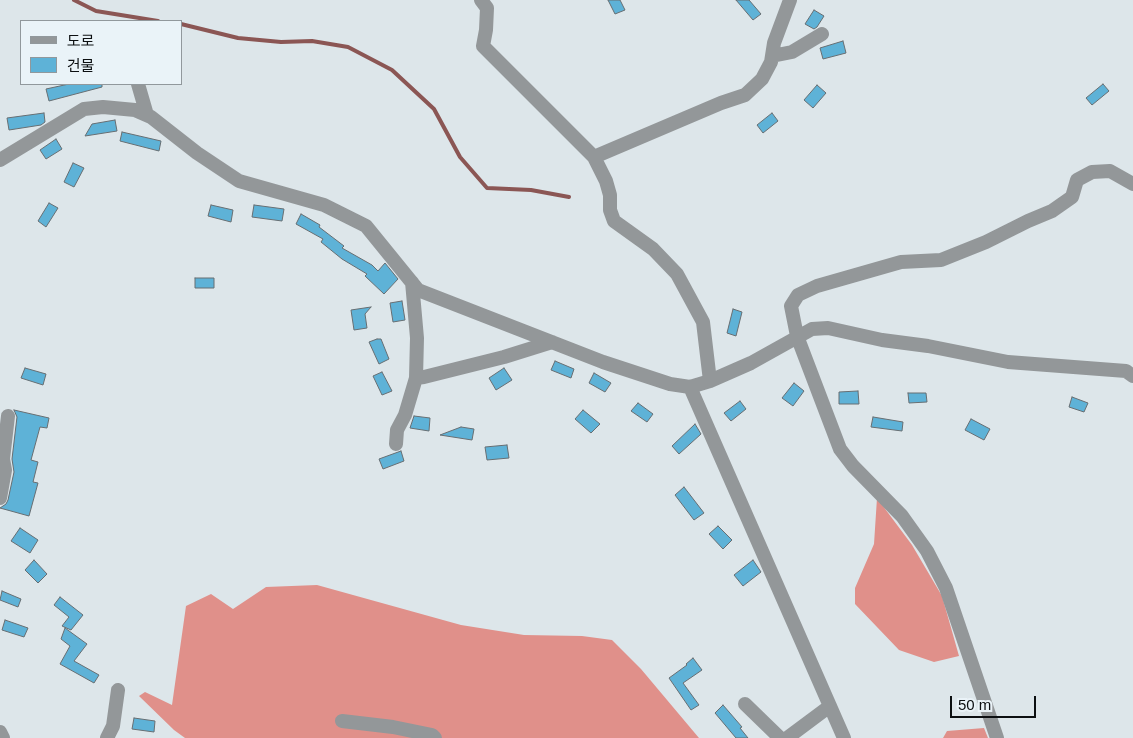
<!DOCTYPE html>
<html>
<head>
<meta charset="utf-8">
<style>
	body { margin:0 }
	#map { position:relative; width:1133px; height:738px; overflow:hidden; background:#dde6ea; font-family:Helvetica,"Noto Sans KR",sans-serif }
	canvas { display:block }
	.legend { position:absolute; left:20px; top:20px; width:162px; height:65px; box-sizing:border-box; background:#eaf3f8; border:1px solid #91989c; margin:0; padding:6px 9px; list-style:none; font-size:15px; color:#0c0f11 }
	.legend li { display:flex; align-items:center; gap:10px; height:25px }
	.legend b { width:25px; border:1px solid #91989c }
	.scale { position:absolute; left:950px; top:696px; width:86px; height:22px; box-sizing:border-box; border:2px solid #0c0f11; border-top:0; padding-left:6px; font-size:15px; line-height:18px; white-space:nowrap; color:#0c0f11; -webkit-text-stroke:4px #eaf3f8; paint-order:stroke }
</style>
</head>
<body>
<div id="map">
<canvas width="1133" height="738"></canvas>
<ul class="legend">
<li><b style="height:6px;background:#939799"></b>도로</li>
<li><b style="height:14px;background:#5eb2d7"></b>건물</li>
</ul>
<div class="scale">50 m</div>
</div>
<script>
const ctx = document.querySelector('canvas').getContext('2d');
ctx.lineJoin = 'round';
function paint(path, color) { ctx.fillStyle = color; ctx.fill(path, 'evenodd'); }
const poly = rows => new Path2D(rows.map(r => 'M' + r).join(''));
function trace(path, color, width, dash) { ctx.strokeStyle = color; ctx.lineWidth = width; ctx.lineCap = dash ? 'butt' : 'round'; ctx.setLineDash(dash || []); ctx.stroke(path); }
const forest = poly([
	[877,498,912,545,942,596,959,656,934,662,899,650,855,604,855,588,874,544],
	[317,585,461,625,524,635,582,636,612,640,641,669,699,738,185,738,174,730,139,696,145,692,172,705,186,606,211,594,233,609,266,587],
	[984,728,988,738,943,738,947,731]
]);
const stream = poly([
	[74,0,96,11,158,21],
	[181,24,238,38,281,42,312,41,348,47,392,70,434,109,460,157,487,188,531,190,569,197]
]);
const building = poly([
	[608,0,620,0,625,10,615,14,608,0],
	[736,0,749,0,761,14,753,20,736,0],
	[814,10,824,16,817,27,814,29,805,24,814,10],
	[843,41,846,53,823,59,820,48,843,41],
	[69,84,102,84,102,87,49,101,46,89,69,84],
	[1103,84,1109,91,1092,105,1086,98,1103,84],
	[817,85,826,93,813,108,804,100,817,85],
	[44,113,45,122,41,125,9,130,7,118,44,113],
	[772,113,778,121,763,133,757,125,772,113],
	[115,120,117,131,85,136,92,124,115,120],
	[122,132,161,141,159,151,120,141,122,132],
	[56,139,62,149,46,159,40,150,56,139],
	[73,163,84,168,74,187,64,182,73,163],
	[49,203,58,208,46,227,38,221,49,203],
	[211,205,233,210,231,222,208,216,211,205],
	[254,205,284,209,282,221,252,217,254,205],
	[301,214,320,225,319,227,344,246,342,248,372,265,378,271,385,263,398,279,384,294,365,276,367,274,342,259,321,242,323,239,296,224,301,214],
	[195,278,214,278,214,288,195,288,195,278],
	[402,301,405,320,393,322,390,303,402,301],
	[371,307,365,314,367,328,354,330,351,310,371,307],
	[733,309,742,312,736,336,727,333,733,309],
	[377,339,381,339,389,359,379,364,369,342,377,339],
	[555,361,574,369,571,378,551,370,555,361],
	[25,368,46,374,43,385,21,378,25,368],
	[504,368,512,380,496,390,489,378,504,368],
	[382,372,392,391,382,395,373,376,382,372],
	[594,373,611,383,605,392,589,383,594,373],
	[794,383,804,391,793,406,782,398,794,383],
	[858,391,859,404,839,404,839,392,858,391],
	[908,393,926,393,927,402,909,403,908,393],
	[1072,397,1088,403,1084,412,1069,407,1072,397],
	[740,401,746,409,731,421,724,413,740,401],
	[638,403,653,414,647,422,631,411,638,403],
	[14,410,49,418,47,428,40,427,31,460,38,462,33,482,38,483,29,516,0,508,6,504,8,500,14,472,12,459,17,417,14,410],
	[583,410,600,424,591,433,575,419,583,410],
	[414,416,430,418,429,431,410,428,414,416],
	[873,417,903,422,902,431,871,427,873,417],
	[971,419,990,429,984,440,965,430,971,419],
	[695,424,701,434,679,454,672,446,695,424],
	[461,427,474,429,472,440,440,435,461,427],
	[507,445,509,458,487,460,485,447,507,445],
	[401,451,404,461,383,469,379,459,401,451],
	[684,487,704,513,694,520,675,495,684,487],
	[718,526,732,540,723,549,709,534,718,526],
	[20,528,38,540,30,553,11,541,20,528],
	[34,560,47,574,38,583,25,570,34,560],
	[753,560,761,572,743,586,734,575,753,560],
	[2,591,21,599,18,607,0,600,2,591],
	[60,597,83,615,71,630,62,626,69,617,54,605,60,597],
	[5,620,28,628,24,637,2,630,5,620],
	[65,628,87,644,74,661,99,675,94,683,60,664,70,646,61,639,65,628],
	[693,658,702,670,683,683,699,705,691,710,669,678,687,665,686,664,693,658],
	[723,705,742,727,740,728,748,738,736,738,715,713,723,705],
	[134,718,155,721,154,732,132,729,134,718]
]);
const minor = poly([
	[481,0,487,8,486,30,483,46,594,157,606,181,610,195,610,210,614,221,653,249,677,274,703,322,710,381],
	[772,56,792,52,822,34],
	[138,84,147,115],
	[594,157,721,103,745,95,762,79,771,62,774,43,790,0],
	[0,160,84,109,103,107,135,110,151,117,197,153,239,181,324,205,366,226,418,290,603,362,670,384,690,387,710,381,751,363,812,329,828,328,882,340,928,346,1008,362,1126,371,1133,376],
	[416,378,424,377,504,357,552,342],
	[690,387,844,738],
	[396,444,397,430,405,415,416,378,417,338,412,282],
	[0,498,5,470,3,459,8,416],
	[745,704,780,738],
	[342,721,393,727,432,735,435,738],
	[0,732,3,738],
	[107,738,113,726,118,690],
	[787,738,830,706],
	[997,738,946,588,927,551,902,516,853,466,840,449,797,336,791,306,798,295,817,286,901,262,941,260,986,242,1028,221,1052,211,1072,197,1077,180,1092,172,1110,171,1133,184]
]);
paint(forest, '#e0908a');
trace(stream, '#8b5654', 4);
paint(building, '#5eb2d7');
trace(building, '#676e72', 1);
trace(minor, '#939799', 14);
</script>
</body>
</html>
